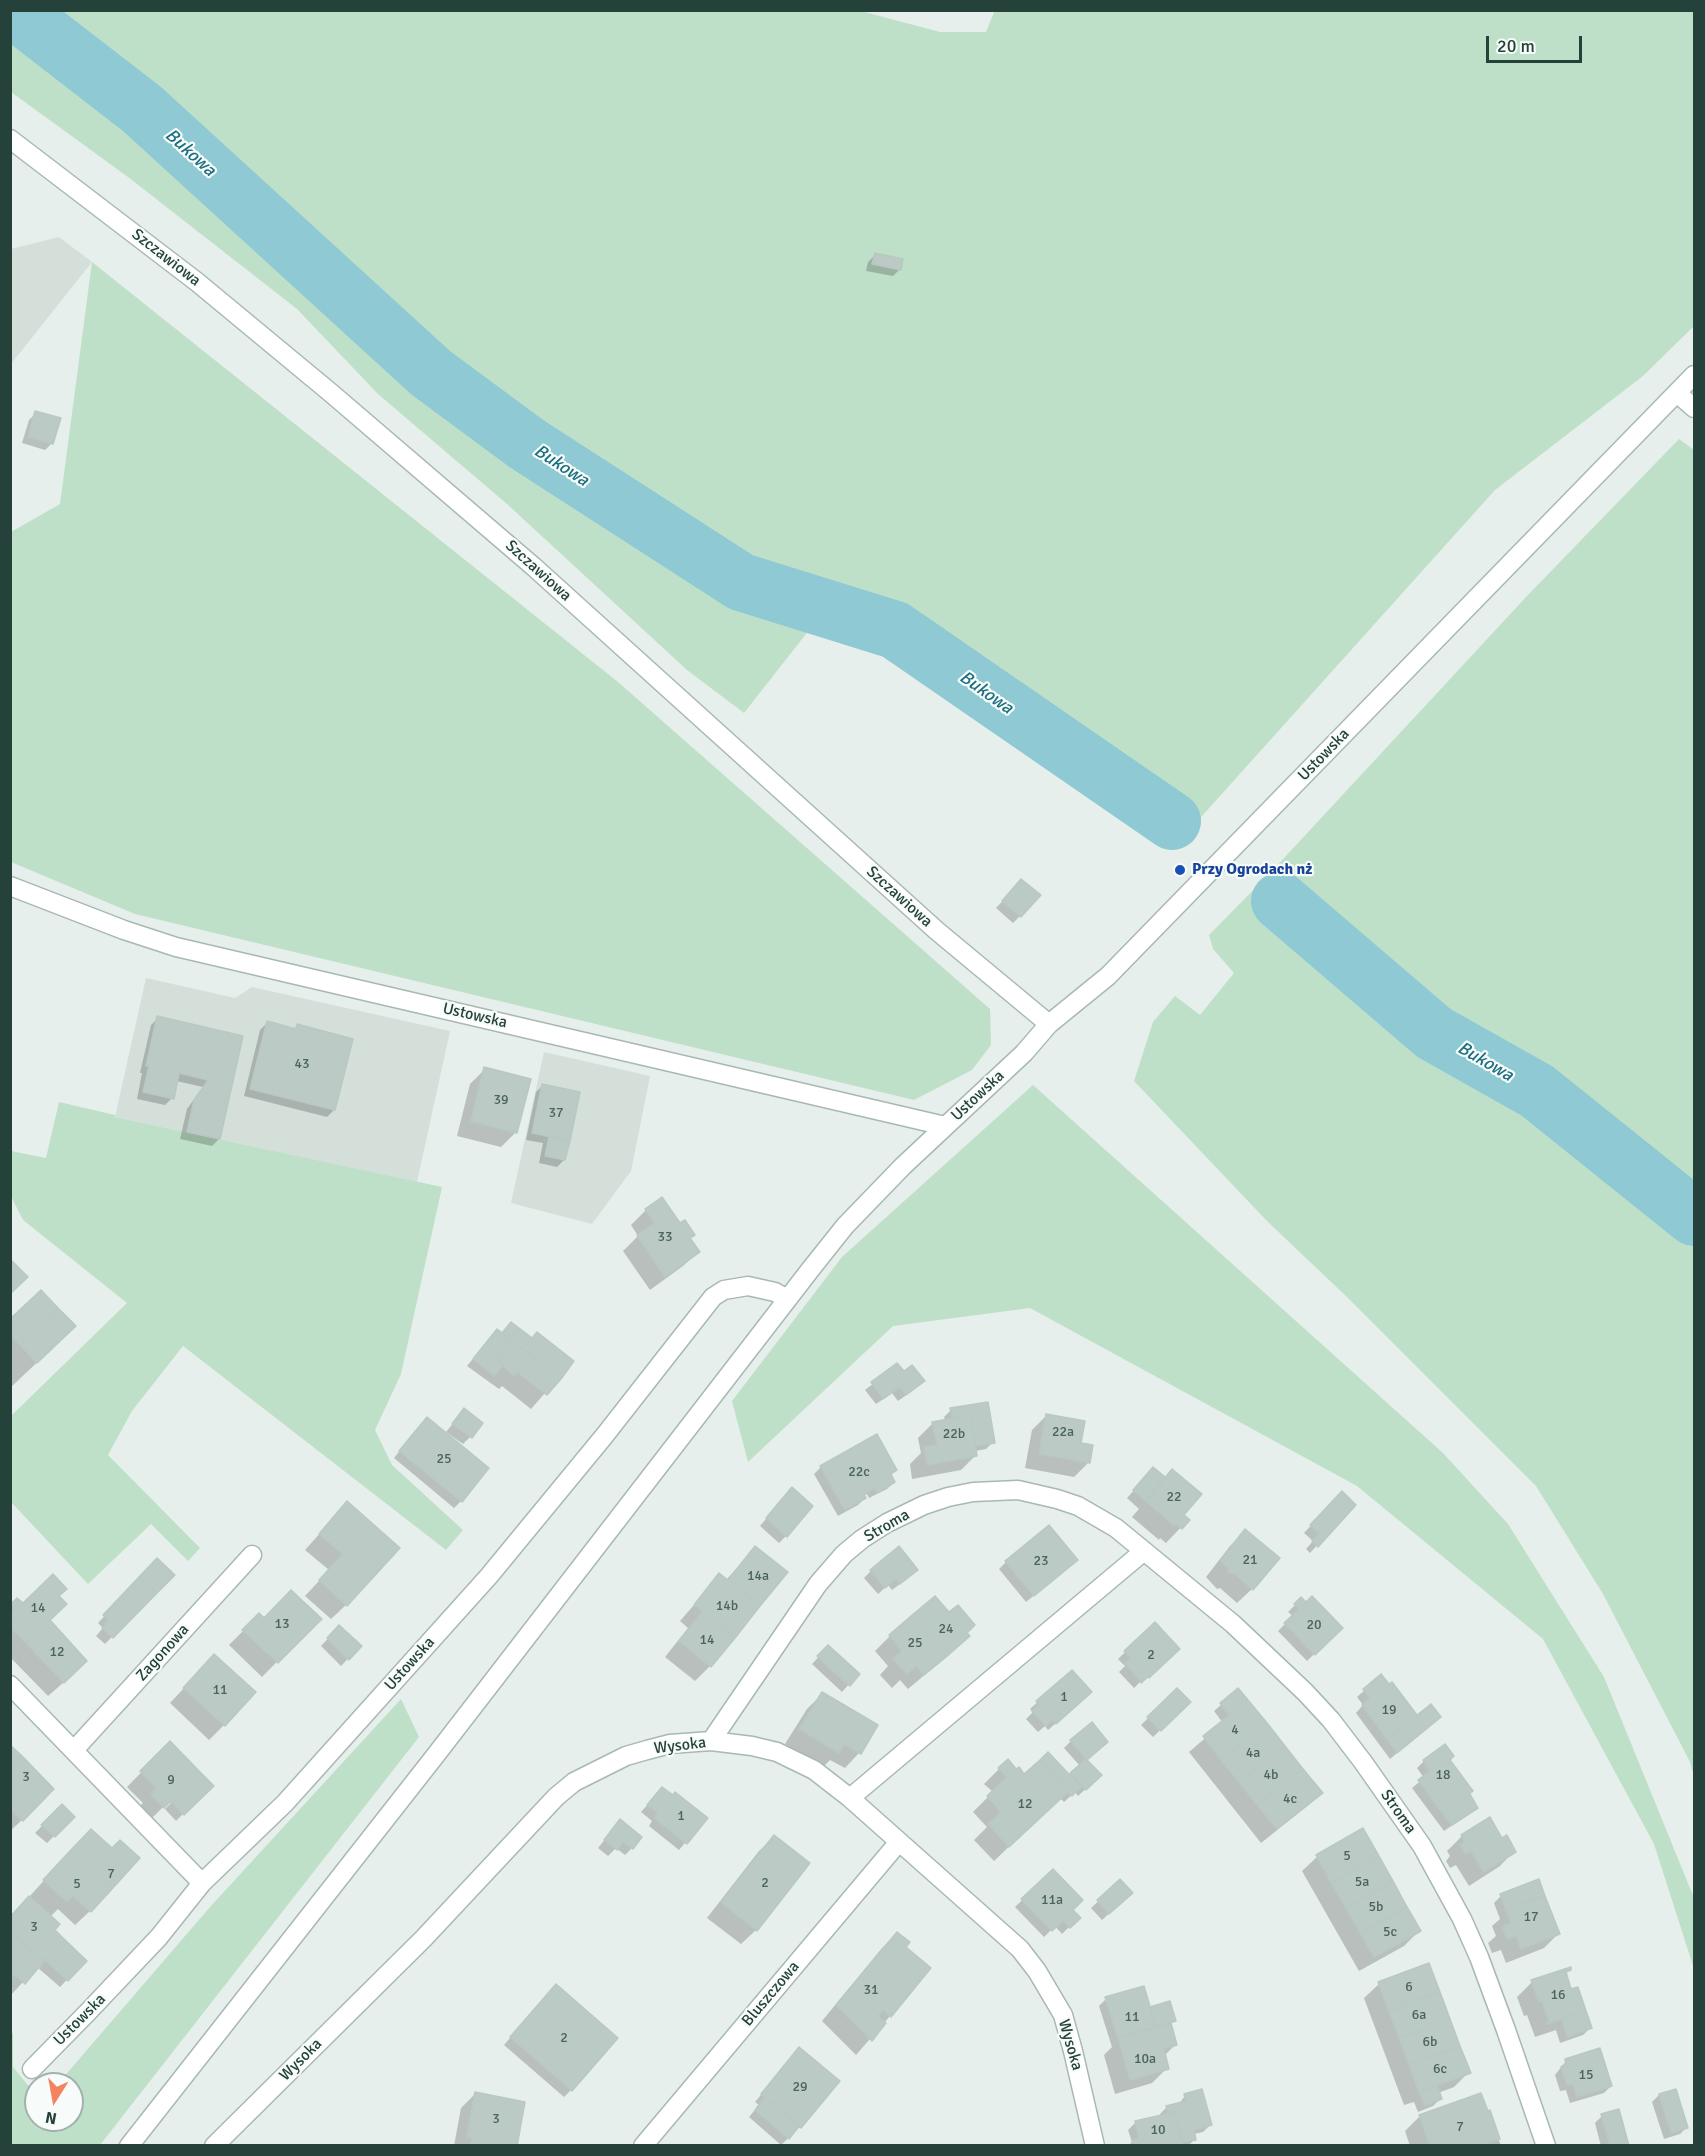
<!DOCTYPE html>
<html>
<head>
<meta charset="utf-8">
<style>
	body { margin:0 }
	#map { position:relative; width:1705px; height:2156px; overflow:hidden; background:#e6efeb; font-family:Signika,sans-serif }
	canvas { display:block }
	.frame { position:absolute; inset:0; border:12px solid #24423a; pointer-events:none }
	.north { position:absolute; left:24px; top:2072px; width:60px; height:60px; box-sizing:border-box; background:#f7fbf9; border:2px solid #a3b1ad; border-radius:50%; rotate:191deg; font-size:16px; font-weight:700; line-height:24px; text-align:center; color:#24423a }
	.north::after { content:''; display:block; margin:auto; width:21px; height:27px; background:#f4845f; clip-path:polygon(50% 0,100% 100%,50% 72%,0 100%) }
	.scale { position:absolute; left:1486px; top:36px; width:96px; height:27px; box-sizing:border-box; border:3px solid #24423a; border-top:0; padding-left:8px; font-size:18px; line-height:21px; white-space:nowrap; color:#24423a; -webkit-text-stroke:4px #f7fbf9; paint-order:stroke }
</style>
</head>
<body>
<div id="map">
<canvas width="1705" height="2156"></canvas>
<div class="frame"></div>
<div class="north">N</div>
<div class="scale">20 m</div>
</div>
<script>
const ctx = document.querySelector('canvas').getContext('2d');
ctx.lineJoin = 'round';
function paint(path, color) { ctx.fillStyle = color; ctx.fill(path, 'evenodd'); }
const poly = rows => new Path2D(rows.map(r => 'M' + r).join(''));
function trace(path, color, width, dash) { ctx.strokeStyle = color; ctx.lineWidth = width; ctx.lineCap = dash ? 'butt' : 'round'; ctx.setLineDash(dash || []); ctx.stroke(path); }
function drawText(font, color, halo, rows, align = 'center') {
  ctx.font = font + ' Signika,sans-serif'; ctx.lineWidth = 4.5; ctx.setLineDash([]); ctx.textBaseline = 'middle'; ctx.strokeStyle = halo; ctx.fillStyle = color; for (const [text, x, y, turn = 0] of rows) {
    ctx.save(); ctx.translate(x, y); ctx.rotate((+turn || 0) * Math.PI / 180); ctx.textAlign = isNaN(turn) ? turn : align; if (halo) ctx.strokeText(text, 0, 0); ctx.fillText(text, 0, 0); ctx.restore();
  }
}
const built = poly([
	[59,237,92,262,11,364,11,249],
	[146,978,235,998,252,987,450,1031,417,1182,115,1117],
	[544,1052,650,1076,631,1171,592,1224,511,1203]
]);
const green = poly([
	[857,10,940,32,986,32,995,10,1694,11,1694,326,1643,376,1495,490,1193,826,900,622,835,597,744,713,687,670,507,504,378,394,297,309,128,177,11,92,10,11],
	[92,262,618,682,990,1009,991,1045,972,1070,914,1100,135,914,11,862,11,532,60,504],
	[1679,439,1694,450,1694,1776,1690,1762,1603,1594,1536,1486,1349,1299,1267,1221,1134,1081,1153,1022,1175,996,1200,1015,1234,973,1213,949,1209,935,1272,871,1527,596],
	[1033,1085,1443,1453,1508,1524,1604,1677,1694,1898,1694,1969,1654,1844,1543,1639,1357,1486,1030,1308,893,1326,748,1462,732,1401,842,1257],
	[59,1102,115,1115,115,1117,442,1187,401,1374,375,1430,392,1465,463,1530,446,1550,183,1346,132,1411,108,1455,200,1548,188,1561,151,1524,88,1584,11,1502,11,1416,127,1303,23,1220,11,1196,11,1151,46,1158],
	[401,1699,419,1737,100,2145,11,2145,11,2031,13,2034,13,2067,31,2089,36,2088,36,2120,72,2120,72,2084,48,2084,62,2079,210,1907]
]);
const shadow = poly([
	[875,255,900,269,893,276,866,271,868,262],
	[36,413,52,443,45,450,22,443,29,420],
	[1015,888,1020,916,1013,923,996,908],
	[158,1018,241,1037,219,1139,212,1146,180,1139,187,1109,203,1087,176,1081,172,1098,165,1105,137,1099,142,1073,140,1073,151,1025],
	[267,1023,293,1030,297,1026,334,1110,327,1117,244,1096,260,1030],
	[485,1069,516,1132,501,1147,457,1136,470,1084],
	[543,1085,578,1093,564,1160,557,1167,539,1163,543,1143,526,1140,536,1092],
	[662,1199,698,1252,683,1266,650,1290,623,1251,638,1236,631,1225,646,1210],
	[10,1321,45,1355,10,1388],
	[490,1338,531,1340,572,1362,531,1409,502,1386,499,1389,467,1366],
	[897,1365,916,1388,898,1401,892,1393,876,1404,865,1390],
	[986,1404,993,1442,986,1449,975,1451,975,1456,961,1470,912,1479,910,1464,921,1453,918,1438,932,1424,945,1421,944,1417,951,1410],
	[464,1410,470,1437,463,1444,446,1432],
	[1047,1415,1079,1444,1088,1463,1074,1477,1025,1468,1032,1430],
	[420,1426,461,1501,454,1508,394,1458],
	[821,1467,896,1470,890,1475,894,1482,887,1489,869,1498,867,1494,864,1496,865,1498,858,1505,838,1516,814,1474],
	[1153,1469,1164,1479,1182,1515,1188,1520,1166,1543,1160,1538,1159,1540,1132,1517,1139,1509,1127,1498],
	[785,1496,786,1536,779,1543,760,1526],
	[1335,1500,1354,1505,1310,1553,1306,1549,1313,1541,1304,1533],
	[347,1503,346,1605,331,1619,305,1596,329,1570,305,1550],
	[1245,1531,1252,1589,1237,1603,1220,1588,1217,1589,1206,1577,1230,1546],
	[755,1548,786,1572,710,1666,695,1681,665,1657,688,1628,680,1621,720,1575,726,1580],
	[157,1560,172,1575,105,1644,96,1636,103,1628,98,1623],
	[1006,1562,1069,1567,1026,1602,999,1569],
	[871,1571,909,1577,892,1590,888,1585,878,1594,864,1578],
	[57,1596,48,1621,71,1676,48,1696,10,1657,10,1607,17,1600,23,1606],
	[1301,1599,1341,1628,1307,1661,1278,1631,1293,1616,1288,1612],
	[259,1615,264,1619,319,1619,262,1677,229,1645],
	[1155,1624,1178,1649,1141,1684,1140,1682,1134,1688,1119,1672,1125,1666,1118,1659],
	[339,1627,360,1646,341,1666,321,1646],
	[890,1636,953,1651,908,1689,900,1680,892,1688,880,1675,888,1666,875,1651],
	[828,1647,858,1674,842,1692,812,1664],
	[200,1671,224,1725,209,1740,170,1703],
	[1072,1672,1083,1699,1048,1730,1045,1726,1038,1732,1026,1719,1033,1712,1030,1709],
	[1381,1676,1388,1686,1392,1684,1417,1717,1432,1723,1390,1759,1356,1713,1363,1705,1357,1697],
	[1177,1690,1189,1702,1153,1737,1141,1725],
	[1238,1690,1321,1793,1306,1807,1261,1843,1189,1752,1223,1723,1214,1711],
	[822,1694,876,1726,859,1753,845,1768,830,1760,823,1767,785,1744,807,1709],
	[1071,1741,1099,1748,1085,1760,1093,1782,1078,1796,1075,1792,1064,1802,1060,1798,994,1861,974,1840,987,1827,973,1812,993,1792,984,1784,999,1769,1016,1771,1024,1776,1048,1754,1069,1776,1080,1766,1064,1748],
	[170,1743,198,1772,149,1821,137,1809,143,1803,127,1787],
	[10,1748,22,1820,10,1831],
	[1448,1760,1476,1807,1469,1814,1444,1831,1412,1788,1424,1778,1417,1768,1424,1761],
	[200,1774,211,1786,176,1821,165,1809],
	[662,1789,706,1818,679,1850,649,1826,652,1821,641,1812],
	[62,1806,73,1817,47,1843,35,1833],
	[620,1821,632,1848,625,1855,616,1848,608,1856,598,1848],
	[1362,1830,1419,1931,1404,1946,1359,1971,1302,1871,1317,1857],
	[1462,1836,1501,1840,1514,1851,1500,1866,1469,1886,1456,1865,1450,1868,1446,1861,1450,1856,1447,1851],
	[774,1837,756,1930,741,1944,707,1918,759,1851],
	[1053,1871,1071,1910,1072,1924,1062,1934,1055,1926,1044,1937,1015,1907],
	[49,1875,90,1911,75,1925,58,1909,50,1917,53,1930,85,1961,60,1987,37,1967,10,1996,10,1918],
	[1120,1881,1124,1900,1102,1920,1091,1908],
	[1538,1881,1558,1934,1544,1948,1506,1963,1501,1950,1492,1953,1488,1943,1496,1936,1492,1926,1500,1919,1494,1903,1501,1896],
	[897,1934,904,1947,890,2016,856,2055,822,2021,882,1948],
	[1532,1982,1570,1991,1577,1989,1590,2028,1583,2035,1560,2043,1556,2030,1535,2037,1527,2015,1524,2016,1517,1997],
	[1379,1984,1469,2072,1454,2087,1438,2093,1440,2099,1433,2106,1418,2112,1414,2102,1404,2105,1364,1998],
	[549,1993,571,2090,564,2097,504,2045],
	[1106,1999,1149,2008,1174,2021,1170,2025,1176,2044,1164,2056,1167,2068,1152,2083,1115,2094,1104,2055,1112,2047,1099,2006],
	[793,2056,800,2127,781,2145,749,2117,759,2105,755,2102],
	[1566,2061,1611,2086,1604,2093,1570,2103,1566,2090,1560,2091,1555,2075],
	[475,2094,515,2146,454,2146,461,2108],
	[1659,2095,1687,2127,1680,2134,1664,2139,1652,2102],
	[1185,2096,1210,2125,1203,2132,1193,2134,1194,2140,1188,2146,1128,2146,1132,2142,1128,2130,1135,2123,1160,2117,1160,2114,1167,2107,1178,2105],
	[1489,2112,1501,2146,1410,2146,1405,2131,1420,2116],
	[1602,2116,1627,2146,1601,2146,1595,2123]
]);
const river = poly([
	[14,10,142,109,431,373,527,444,741,582,895,630,1172,821],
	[1280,901,1434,1033,1537,1091,1694,1217]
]);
const building = poly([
	[875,253,903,259,901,270,872,264,875,253],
	[35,411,61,418,53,444,28,437,35,411],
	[1021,879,1041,895,1021,917,1002,901,1021,879],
	[157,1016,243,1036,220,1139,187,1132,194,1100,208,1080,179,1073,174,1099,143,1092,149,1066,146,1066,157,1016],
	[267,1021,296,1029,297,1024,353,1039,335,1110,250,1089,267,1021],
	[484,1067,531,1079,517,1133,471,1121,484,1067],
	[542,1084,580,1092,570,1141,532,1133,542,1084],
	[549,1137,570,1141,565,1160,545,1156,549,1137],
	[662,1197,680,1223,685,1220,695,1235,690,1238,700,1252,665,1277,637,1235,655,1223,645,1209,662,1197],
	[10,1259,28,1277,10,1294,10,1259],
	[41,1290,58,1308,20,1345,10,1335,10,1319,41,1290],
	[58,1308,76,1326,37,1363,20,1345,58,1308],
	[511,1322,519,1328,510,1339,502,1333,511,1322],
	[519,1328,532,1338,537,1332,574,1361,561,1379,510,1339,519,1328],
	[497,1329,510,1339,497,1355,502,1359,499,1362,503,1366,494,1376,473,1359,497,1329],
	[510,1339,561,1379,547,1395,517,1372,514,1376,499,1362,502,1359,497,1355,510,1339],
	[897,1363,904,1371,912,1365,925,1381,906,1395,900,1387,883,1399,871,1382,897,1363],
	[988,1402,995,1443,975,1446,970,1415,952,1418,950,1408,988,1402],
	[464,1408,483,1423,472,1438,452,1424,464,1408],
	[1046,1414,1085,1421,1081,1443,1093,1445,1090,1463,1039,1454,1046,1414],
	[970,1415,977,1456,927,1465,924,1447,937,1445,932,1422,970,1415],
	[427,1417,489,1468,462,1502,399,1451,427,1417],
	[877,1434,897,1470,891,1474,895,1482,877,1493,875,1488,864,1494,866,1498,845,1510,820,1466,877,1434],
	[1153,1467,1165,1477,1145,1501,1133,1490,1153,1467],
	[1172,1469,1202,1494,1184,1515,1190,1520,1182,1529,1176,1524,1174,1526,1146,1501,1172,1469],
	[792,1487,813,1506,787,1537,766,1518,792,1487],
	[1342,1491,1356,1505,1318,1547,1312,1541,1319,1534,1310,1525,1342,1491],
	[347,1501,400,1548,347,1606,319,1580,343,1554,319,1534,347,1501],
	[1049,1525,1078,1560,1034,1596,1005,1561,1049,1525],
	[1245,1529,1280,1558,1253,1590,1235,1574,1228,1572,1228,1568,1220,1561,1245,1529],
	[755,1546,788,1572,760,1606,728,1580,755,1546],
	[899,1546,918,1570,900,1584,896,1579,885,1588,870,1570,899,1546],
	[157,1558,175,1575,157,1593,139,1577,157,1558],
	[719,1573,760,1606,735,1638,694,1605,719,1573],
	[53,1574,67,1589,59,1596,67,1604,26,1643,10,1627,10,1614,15,1610,10,1605,17,1598,23,1603,53,1574],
	[139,1577,157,1593,113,1638,102,1628,109,1620,103,1615,139,1577],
	[291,1590,322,1619,278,1663,242,1630,259,1613,264,1618,291,1590],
	[935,1596,949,1612,958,1605,975,1625,967,1633,970,1636,946,1657,911,1616,935,1596],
	[1312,1596,1343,1628,1315,1655,1284,1623,1299,1609,1294,1604,1301,1597,1306,1602,1312,1596],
	[702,1612,735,1638,711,1667,679,1641,702,1612],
	[911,1616,946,1657,924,1675,916,1666,907,1674,893,1659,902,1651,889,1635,911,1616],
	[50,1620,87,1661,64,1683,26,1643,50,1620],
	[1155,1622,1180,1649,1149,1678,1148,1676,1142,1682,1125,1664,1131,1658,1124,1651,1155,1622],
	[339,1625,362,1646,349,1660,327,1638,339,1625],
	[828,1645,838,1654,827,1666,817,1656,828,1645],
	[214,1654,256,1692,225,1726,183,1688,214,1654],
	[838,1654,860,1674,850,1686,827,1666,838,1654],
	[1072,1670,1092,1692,1056,1724,1053,1720,1046,1726,1032,1711,1039,1705,1036,1701,1072,1670],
	[1381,1674,1389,1684,1392,1682,1417,1715,1387,1739,1362,1705,1370,1698,1363,1689,1381,1674],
	[1177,1688,1191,1702,1161,1731,1147,1717,1177,1688],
	[1238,1688,1248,1700,1229,1715,1220,1703,1238,1688],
	[822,1692,878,1725,861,1754,844,1744,839,1753,799,1729,822,1692],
	[1248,1700,1267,1723,1221,1760,1203,1736,1248,1700],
	[1431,1704,1441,1717,1397,1753,1387,1739,1431,1704],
	[1092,1722,1108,1742,1087,1760,1070,1740,1092,1722],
	[1267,1723,1285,1746,1239,1782,1221,1760,1267,1723],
	[170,1741,200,1772,164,1808,151,1794,157,1788,140,1771,170,1741],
	[1445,1744,1454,1756,1450,1760,1473,1791,1443,1814,1418,1780,1430,1771,1423,1760,1445,1744],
	[10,1745,21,1755,10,1765,10,1745],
	[1285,1746,1303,1769,1257,1805,1239,1782,1285,1746],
	[1048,1752,1081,1787,1072,1796,1040,1760,1048,1752],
	[21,1755,54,1789,23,1821,10,1809,10,1765,21,1755],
	[1008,1759,1016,1769,1019,1767,1024,1774,1040,1760,1068,1792,1009,1847,988,1824,1001,1812,987,1796,1007,1777,998,1768,1008,1759],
	[1086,1759,1102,1775,1086,1790,1070,1773,1086,1759],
	[1303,1769,1323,1793,1277,1829,1257,1805,1303,1769],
	[200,1772,214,1786,184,1815,171,1801,200,1772],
	[662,1787,673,1795,675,1792,708,1818,687,1844,654,1818,658,1813,647,1805,662,1787],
	[1470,1794,1478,1808,1452,1825,1443,1814,1470,1794],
	[62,1804,75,1817,55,1837,41,1825,62,1804],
	[1490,1817,1502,1838,1507,1835,1516,1852,1484,1872,1471,1851,1465,1854,1460,1845,1465,1842,1461,1835,1490,1817],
	[620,1819,642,1837,633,1849,623,1842,617,1850,604,1840,620,1819],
	[1363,1828,1379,1856,1331,1883,1316,1855,1363,1828],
	[91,1829,112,1848,120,1840,140,1858,112,1889,70,1851,91,1829],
	[774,1835,810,1863,757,1931,721,1902,774,1835],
	[70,1851,112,1889,91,1912,73,1896,67,1902,43,1880,70,1851],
	[1379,1856,1393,1881,1346,1908,1331,1883,1379,1856],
	[1053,1869,1083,1900,1073,1910,1081,1918,1070,1928,1063,1921,1052,1931,1021,1899,1053,1869],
	[1120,1879,1133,1893,1109,1914,1097,1900,1120,1879],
	[1539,1879,1545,1896,1506,1910,1500,1894,1539,1879],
	[1393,1881,1407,1907,1360,1933,1346,1908,1393,1881],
	[29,1896,60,1924,55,1930,64,1939,44,1961,10,1931,10,1917,29,1896],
	[1545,1896,1560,1934,1521,1949,1516,1936,1507,1939,1502,1927,1511,1923,1506,1910,1545,1896],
	[1407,1907,1421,1931,1374,1957,1360,1933,1407,1907],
	[10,1931,44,1961,25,1984,15,1975,10,1979,10,1931],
	[897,1932,910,1942,906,1947,931,1968,891,2017,883,2010,878,2016,886,2023,872,2041,836,2005,897,1932],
	[64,1939,87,1961,68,1981,45,1960,64,1939],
	[1429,1963,1440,1992,1389,2011,1378,1982,1429,1963],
	[1571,1967,1571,1970,1566,1972,1571,1989,1578,1987,1586,2011,1547,2024,1546,2022,1549,2021,1542,2001,1539,2002,1531,1980,1571,1967],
	[556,1984,618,2038,572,2091,510,2037,556,1984],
	[1144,1986,1156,2027,1118,2038,1105,1997,1144,1986],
	[1440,1992,1450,2019,1399,2038,1389,2011,1440,1992],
	[1170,2001,1176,2021,1156,2027,1150,2007,1170,2001],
	[1586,2011,1592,2028,1567,2037,1562,2019,1586,2011],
	[1450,2019,1460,2046,1409,2065,1399,2038,1450,2019],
	[1171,2023,1177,2045,1164,2049,1169,2069,1130,2080,1118,2038,1171,2023],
	[1460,2046,1471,2073,1419,2092,1409,2065,1460,2046],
	[799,2047,840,2081,801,2128,761,2094,799,2047],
	[1600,2048,1612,2086,1577,2097,1573,2084,1567,2085,1561,2067,1566,2064,1565,2059,1600,2048],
	[1437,2085,1442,2099,1425,2106,1419,2092,1437,2085],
	[1202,2089,1212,2125,1194,2130,1196,2140,1182,2142,1175,2112,1168,2114,1166,2106,1186,2101,1184,2094,1202,2089],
	[1676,2089,1688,2128,1671,2133,1659,2094,1676,2089],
	[475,2092,525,2102,517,2146,470,2146,472,2138,467,2137,475,2092],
	[1481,2093,1488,2111,1490,2110,1500,2139,1481,2146,1430,2146,1419,2115,1481,2093],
	[765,2097,799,2126,789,2139,755,2110,765,2097],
	[1619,2109,1629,2146,1610,2146,1601,2114,1619,2109],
	[1175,2112,1183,2145,1133,2146,1132,2140,1139,2138,1135,2121,1175,2112]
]);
const minor = poly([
	[10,139,197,282,331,393,534,567,937,931,1049,1024],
	[1677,393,1694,408],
	[10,886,124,930,176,947,945,1126],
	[10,1685,202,1883],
	[711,1741,818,1584,844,1554,862,1539,887,1523,924,1505,948,1497,973,1492,1018,1490,1057,1499,1078,1506,1116,1528,1233,1624,1305,1692,1331,1720,1363,1762,1422,1846,1462,1919,1479,1957,1506,2030,1546,2146],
	[74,1750,252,1555],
	[850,1798,1144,1551],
	[32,2069,87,2013,159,1937,202,1883,285,1803,489,1576,605,1435,713,1297,724,1290,748,1286,775,1292,787,1299],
	[129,2146,435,1756,810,1270,845,1226,903,1166,1024,1053,1049,1024,1108,976,1694,375],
	[214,2146,423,1939,556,1797,574,1782,626,1756,647,1750,670,1744,711,1741,752,1746,777,1752,814,1770,850,1798,1020,1949,1037,1971,1063,2015,1073,2051,1095,2146],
	[643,2146,898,1843]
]);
const markers = [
	[1180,870,6,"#1a4fb4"]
];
const numberNames = [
	["43",302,1064],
	["39",501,1100],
	["37",556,1113],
	["33",665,1237],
	["22a",1063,1432],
	["22b",954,1434],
	["25",444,1459],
	["22c",859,1472],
	["22",1174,1497],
	["21",1250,1560],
	["23",1041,1561],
	["14a",758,1576],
	["14b",727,1606],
	["14",38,1608],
	["13",282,1624],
	["20",1314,1625],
	["24",946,1629],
	["14",707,1640],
	["25",915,1643],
	["12",57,1652],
	["2",1151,1655],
	["11",220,1690],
	["1",1064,1697],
	["19",1389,1710],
	["4",1235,1730],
	["4a",1253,1753],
	["4b",1271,1775],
	["18",1443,1775],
	["3",26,1777],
	["9",171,1780],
	["4c",1290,1799],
	["12",1025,1804],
	["1",681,1816],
	["5",1347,1856],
	["7",111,1874],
	["5a",1362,1882],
	["2",765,1883],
	["5",77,1884],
	["11a",1052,1900],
	["5b",1376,1907],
	["17",1531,1917],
	["3",34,1927],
	["5c",1390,1932],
	["6",1409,1987],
	["31",871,1990],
	["16",1558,1995],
	["6a",1419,2015],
	["11",1132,2017],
	["2",564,2038],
	["6b",1430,2042],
	["10a",1145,2059],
	["6c",1440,2069],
	["15",1586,2075],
	["29",800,2087],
	["3",496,2119],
	["7",1460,2127],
	["10",1158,2130]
];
const streetNames = [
	["Szczawiowa",166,258,38],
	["Szczawiowa",538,571,42],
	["Ustowska",1324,755,-46],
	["Szczawiowa",899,897,42],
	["Ustowska",475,1016,13],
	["Ustowska",978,1096,-43],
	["Stroma",887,1526,-30],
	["Zagonowa",163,1653,-48],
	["Ustowska",410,1664,-48],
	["Wysoka",680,1746,-7],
	["Stroma",1398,1812,55],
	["Bluszczowa",771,1994,-50],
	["Ustowska",80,2020,-45],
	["Wysoka",1070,2045,74],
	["Wysoka",301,2060,-45]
];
const transitNames = [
	["Przy Ogrodach nż",1192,870]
];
const waterNames = [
	["Bukowa",190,153,42],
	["Bukowa",561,466,33],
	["Bukowa",986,693,35],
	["Bukowa",1485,1062,30]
];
paint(built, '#d4dfda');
paint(green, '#bfe0c8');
paint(shadow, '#0003');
trace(river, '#8ec9d4', 58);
paint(building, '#bbcac4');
trace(building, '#b8c9c2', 1.5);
trace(minor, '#a8b8b2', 21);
trace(minor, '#fff', 18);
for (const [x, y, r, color] of markers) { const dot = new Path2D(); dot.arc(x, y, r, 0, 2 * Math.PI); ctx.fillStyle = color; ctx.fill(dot); trace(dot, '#f7fbf9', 2); }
drawText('14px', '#4a645c', null, numberNames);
drawText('16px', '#24423a', '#f7fbf9', streetNames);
drawText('bold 16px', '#164399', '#f7fbf9', transitNames, 'left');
drawText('italic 18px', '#1c6f80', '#f7fbf9', waterNames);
</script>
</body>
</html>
